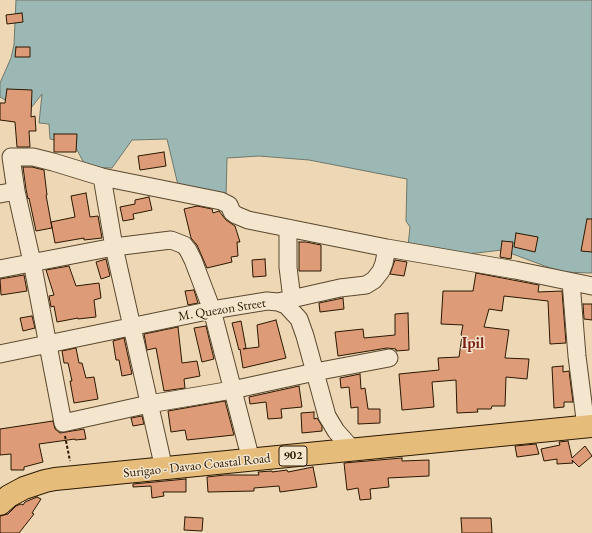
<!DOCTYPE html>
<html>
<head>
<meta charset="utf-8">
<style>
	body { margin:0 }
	canvas { display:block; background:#edd7b4 }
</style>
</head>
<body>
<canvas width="592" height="533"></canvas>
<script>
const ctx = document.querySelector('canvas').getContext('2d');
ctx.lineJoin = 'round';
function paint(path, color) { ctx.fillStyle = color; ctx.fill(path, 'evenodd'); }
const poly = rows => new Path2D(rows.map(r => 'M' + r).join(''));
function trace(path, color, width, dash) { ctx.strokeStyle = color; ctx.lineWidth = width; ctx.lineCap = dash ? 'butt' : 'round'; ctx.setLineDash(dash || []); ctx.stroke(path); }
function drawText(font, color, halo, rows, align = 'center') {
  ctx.font = font + ' "EB Garamond",serif'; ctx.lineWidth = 3; ctx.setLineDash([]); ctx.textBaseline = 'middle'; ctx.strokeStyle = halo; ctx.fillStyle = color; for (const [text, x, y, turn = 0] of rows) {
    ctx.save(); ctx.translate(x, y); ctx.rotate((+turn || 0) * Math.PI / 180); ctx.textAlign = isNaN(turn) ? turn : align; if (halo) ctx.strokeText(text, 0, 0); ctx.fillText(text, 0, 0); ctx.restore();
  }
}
const water = poly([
	[16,0,592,0,592,273,561,272,502,250,459,255,408,246,410,227,406,221,407,179,309,160,259,156,227,158,226,198,178,185,167,139,132,140,112,168,86,167,74,144,50,139,49,124,39,123,42,94,27,113,0,97,0,83,11,58,14,45,16,0]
]);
const building = poly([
	[22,13,23,22,7,24,6,15,22,13],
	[16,47,30,47,30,57,15,57,16,47],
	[7,89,32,90,31,117,35,116,36,131,29,131,30,147,17,147,15,122,0,120,0,103,5,103,7,89],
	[54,134,77,134,76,152,54,152,54,134],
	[164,152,166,166,140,170,138,156,164,152],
	[23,167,32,167,44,170,47,195,46,195,52,228,36,231,29,198,28,199,26,189,23,167],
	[86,193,90,217,98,216,102,238,84,240,84,238,55,243,51,222,75,217,71,196,86,193],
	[149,197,152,210,133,214,134,219,123,221,120,207,135,204,135,200,149,197],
	[197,206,212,209,213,213,219,211,226,220,235,226,240,242,237,242,238,256,231,257,232,262,207,268,197,245,191,238,184,209,197,206],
	[587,219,592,219,592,252,581,251,587,219],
	[516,233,538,237,535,252,514,247,516,233],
	[502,241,513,242,511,259,500,257,502,241],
	[299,242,306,242,321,245,321,271,299,271,299,242],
	[106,259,110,276,101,279,96,262,106,259],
	[265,259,266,276,253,277,252,260,265,259],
	[395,260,407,262,404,276,390,274,395,260],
	[69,266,76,286,99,283,101,298,94,300,96,317,78,319,78,318,57,322,54,306,51,307,49,296,54,295,46,270,69,266],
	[476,273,539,285,538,292,562,291,566,343,550,344,548,301,504,296,502,311,489,309,484,327,509,330,505,358,529,359,527,379,506,377,505,406,492,406,491,409,477,409,478,412,457,413,456,380,432,382,434,407,402,410,399,374,439,370,438,358,459,357,462,336,461,335,463,325,441,324,443,291,473,291,476,273],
	[24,275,27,291,1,295,0,279,24,275],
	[194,290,198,303,188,305,185,291,194,290],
	[343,298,344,309,320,312,319,303,343,298],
	[583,304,592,304,592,320,584,319,583,304],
	[408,313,409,350,396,351,396,349,387,348,338,356,335,332,363,329,364,338,395,335,395,314,408,313],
	[32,316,35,328,23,331,20,318,32,316],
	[276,320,286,358,243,368,240,349,239,350,232,323,241,321,246,348,243,349,259,347,257,325,276,320],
	[206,326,214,359,202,362,194,328,206,326],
	[178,327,182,363,197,361,200,376,184,379,185,388,164,391,156,348,147,350,144,334,178,327],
	[124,338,132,374,122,376,119,360,116,360,113,341,124,338],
	[76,348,79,363,82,363,86,378,94,377,98,399,74,403,70,381,72,381,68,363,64,363,62,351,76,348],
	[563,366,563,372,569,371,573,402,564,402,564,407,554,408,552,367,563,366],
	[360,374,361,389,365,388,368,409,380,409,380,423,358,424,358,407,351,408,349,387,341,388,340,378,360,374],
	[299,386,302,407,281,409,282,418,268,419,266,402,250,404,249,397,299,386],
	[225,401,234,435,187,440,185,430,171,432,168,411,225,401],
	[314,412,314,419,317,418,322,426,322,431,302,433,301,413,314,412],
	[142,416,144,424,133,426,131,418,142,416],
	[53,421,55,429,60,433,84,429,86,439,75,440,75,439,39,444,43,462,24,467,24,470,11,470,11,454,0,455,0,429,53,421],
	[568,441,572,458,585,446,592,456,579,467,572,460,573,463,557,464,557,459,544,461,541,449,560,445,559,442,568,441],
	[536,444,539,454,517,457,515,446,536,444],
	[402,458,402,461,429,460,429,476,388,478,389,487,370,489,371,499,360,500,358,488,347,490,344,463,402,458],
	[313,467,317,487,280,492,279,486,254,488,254,491,208,492,207,477,225,475,259,475,258,472,272,471,272,472,287,470,288,472,313,467],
	[186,479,186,492,163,492,164,496,152,498,151,486,133,487,133,484,186,479],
	[37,497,41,499,32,513,34,514,19,533,0,533,0,516,8,514,16,506,21,504,23,505,25,502,37,497],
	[185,517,203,518,202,531,184,530,185,517],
	[461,518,491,518,492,533,462,533,461,518]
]);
const path = poly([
	[65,436,70,461]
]);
const minor = poly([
	[102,177,114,247,164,469],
	[0,194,16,191],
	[288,228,288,267,292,299],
	[0,269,114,247,171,240,184,245,188,250,193,260,212,310,251,460],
	[571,282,577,356,586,427],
	[278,302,340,288,366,285,374,280,381,271,384,263,387,248],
	[0,354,212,310,267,301,278,302,286,305,299,319,305,336,327,416,336,431,352,449],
	[389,358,315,372,232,390,149,404,63,423,32,262,16,191,11,157,33,157,53,162,102,177,221,201,229,205,232,212,236,215,248,220,387,248,515,270,592,286]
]);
const highway = poly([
	[0,504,9,496,24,488,45,481,55,479,592,426]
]);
const shields = [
	[293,456,28]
];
const shieldNames = [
	["902",293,456]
];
const streetNames = [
	["M. Quezon Street",222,310,-9],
	["Surigao - Davao Coastal Road",197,466,-6]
];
const quarterNames = [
	["Ipil",473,344]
];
paint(water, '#9bb8b5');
trace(water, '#6e786d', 1);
paint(building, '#dd9b78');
trace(building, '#2a1801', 1);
trace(minor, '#5b482e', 19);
trace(highway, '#2a1801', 24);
trace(path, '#2a1801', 2, [3, 2]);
trace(minor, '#f3e5ce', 17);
trace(highway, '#e6bc7a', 22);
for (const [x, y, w] of shields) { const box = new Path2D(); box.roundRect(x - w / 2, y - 10, w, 20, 3); ctx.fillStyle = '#f3e5ce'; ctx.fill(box); trace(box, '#2a1801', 1); }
drawText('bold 12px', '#2a1801', null, shieldNames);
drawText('13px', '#2a1801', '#f3e5ce', streetNames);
drawText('bold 15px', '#7a1f14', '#f3e5ce', quarterNames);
</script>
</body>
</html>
